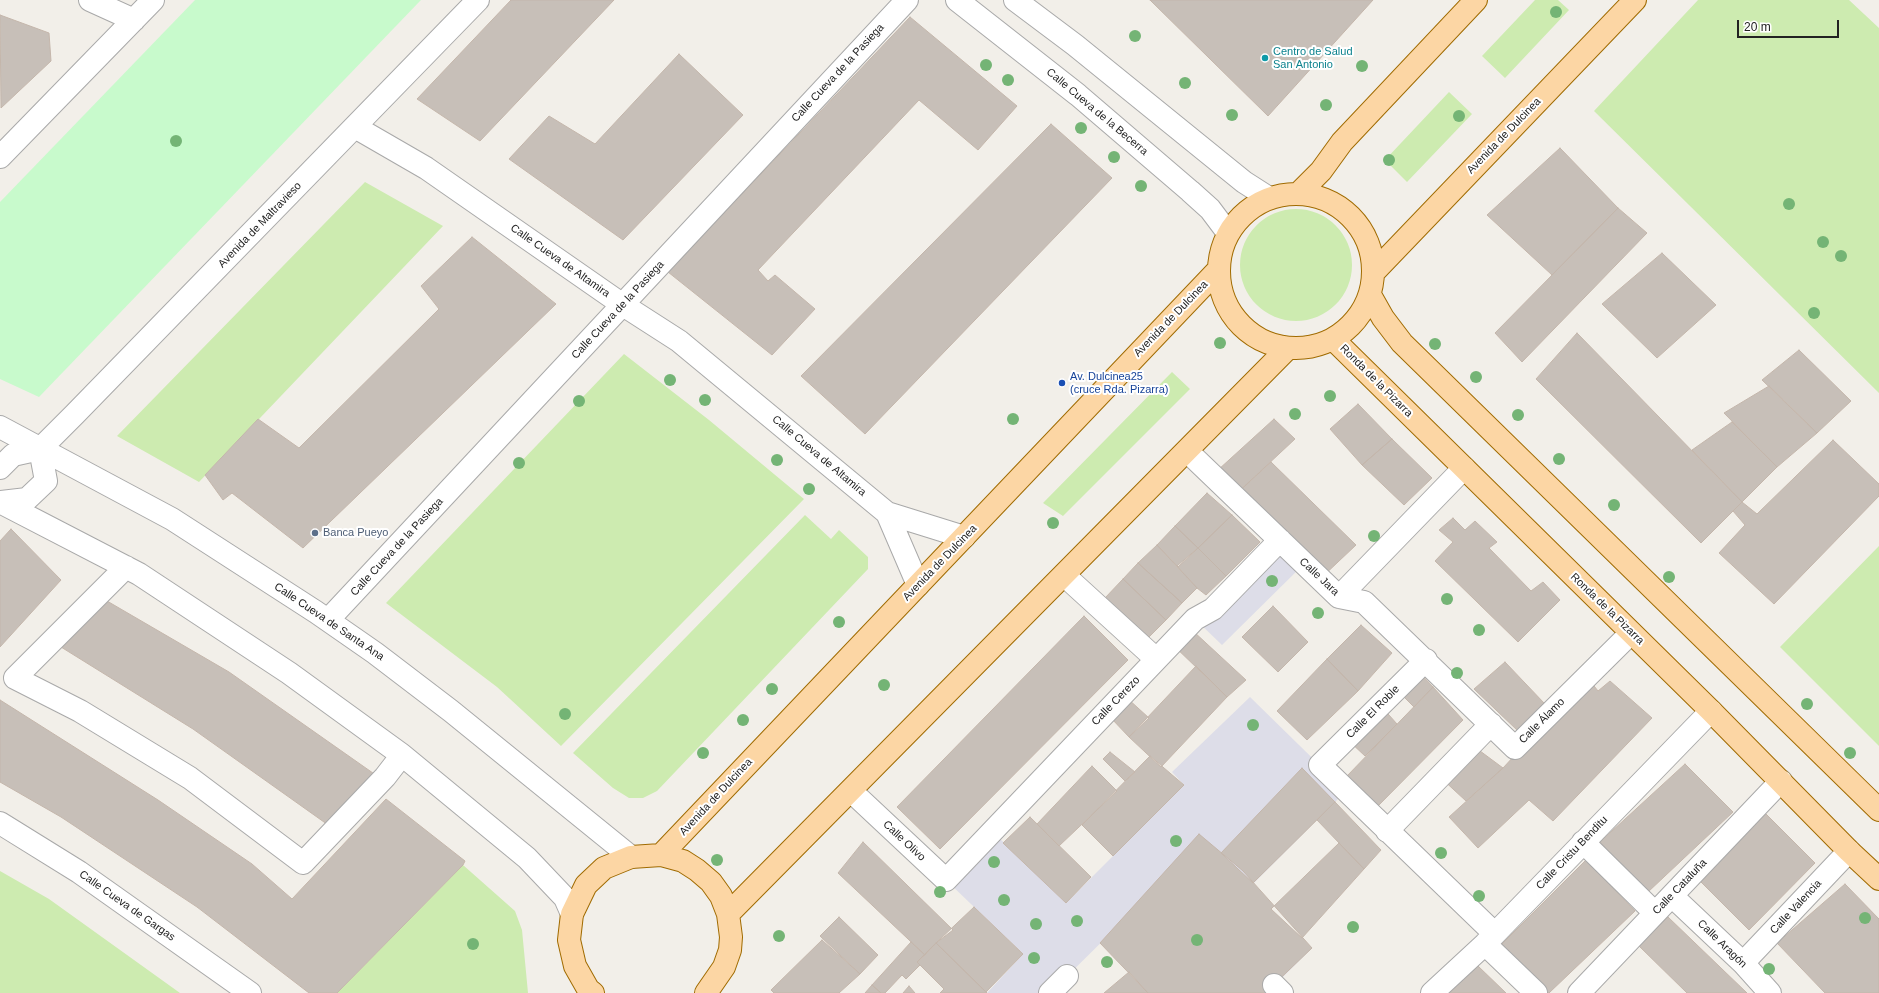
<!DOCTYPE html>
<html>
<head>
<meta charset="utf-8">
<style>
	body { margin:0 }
	#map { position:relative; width:1879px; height:993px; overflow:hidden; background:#f2efe9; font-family:Helvetica,sans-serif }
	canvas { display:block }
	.scale { position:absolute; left:1737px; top:20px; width:102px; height:18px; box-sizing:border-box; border:2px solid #222; border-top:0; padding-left:5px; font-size:12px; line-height:14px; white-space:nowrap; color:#222; -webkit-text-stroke:3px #fff; paint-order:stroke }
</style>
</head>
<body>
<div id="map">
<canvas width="1879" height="993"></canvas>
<div class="scale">20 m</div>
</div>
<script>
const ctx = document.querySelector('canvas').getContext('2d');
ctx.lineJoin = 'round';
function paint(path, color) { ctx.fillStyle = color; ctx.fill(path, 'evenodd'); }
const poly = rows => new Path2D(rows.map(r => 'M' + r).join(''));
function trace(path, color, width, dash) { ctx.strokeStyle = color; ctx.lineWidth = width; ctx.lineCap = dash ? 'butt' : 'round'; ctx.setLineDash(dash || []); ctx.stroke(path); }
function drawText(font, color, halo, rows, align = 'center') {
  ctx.font = font + ' Helvetica,sans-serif'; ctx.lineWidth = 4; ctx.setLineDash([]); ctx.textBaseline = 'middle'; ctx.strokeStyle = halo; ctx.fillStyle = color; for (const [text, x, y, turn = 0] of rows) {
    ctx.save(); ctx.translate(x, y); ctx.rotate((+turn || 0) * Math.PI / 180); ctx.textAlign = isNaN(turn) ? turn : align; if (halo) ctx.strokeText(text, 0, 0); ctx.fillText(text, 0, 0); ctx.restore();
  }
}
const grass = poly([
	[1535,0,1558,0,1569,10,1505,78,1482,56],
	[1698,0,1849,0,1879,28,1879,393,1594,111],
	[1449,92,1472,114,1407,182,1385,160],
	[365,182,443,226,199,482,117,436],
	'1240 265a56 56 0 1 1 112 0a56 56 0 1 1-112 0Z',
	[624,354,709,420,804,499,561,746,497,687,386,603],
	[1172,372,1190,389,1063,516,1043,503],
	[805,515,831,539,839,530,868,557,868,569,657,791,643,798,629,798,613,788,573,753],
	[1879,546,1879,746,1780,647],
	[463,865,515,911,522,930,528,993,337,993],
	[0,871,49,899,180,993,0,993]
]);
const park = poly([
	[195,0,421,0,39,397,0,379,0,202]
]);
const plaza = poly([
	[1280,540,1304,564,1222,645,1195,619],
	[1250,697,1346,791,1249,888,1312,948,1267,993,1200,993,1125,919,1050,993,987,993,1023,954,946,880,992,831,1066,903,1184,785,1172,772]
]);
const building = poly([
	[511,0,614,0,480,141,417,99,511,0],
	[1150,0,1373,0,1268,116,1150,0],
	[0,15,49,33,51,61,1,108,0,15],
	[910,17,1017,106,978,150,919,100,758,270,768,281,775,275,815,309,772,355,668,272,910,17],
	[679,54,743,115,623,240,509,159,549,116,595,144,679,54],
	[1051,124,1112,178,865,434,801,376,1051,124],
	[1560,148,1618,208,1552,275,1487,215,1560,148],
	[1618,208,1647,233,1522,362,1495,333,1618,208],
	[472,237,556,304,303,548,232,493,223,500,205,475,258,419,299,448,439,309,421,286,472,237],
	[1662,253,1716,305,1657,358,1602,304,1662,253],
	[1577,333,1742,502,1701,543,1536,379,1577,333],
	[1799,350,1851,401,1817,433,1762,380,1799,350],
	[1769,386,1817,433,1777,467,1724,413,1769,386],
	[1358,404,1392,439,1362,465,1330,429,1358,404],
	[1274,419,1295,439,1234,496,1218,470,1274,419],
	[1732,422,1777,467,1742,502,1692,450,1732,422],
	[1392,439,1432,478,1404,505,1362,465,1392,439],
	[1833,440,1879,484,1879,496,1774,604,1719,553,1745,525,1733,511,1742,502,1757,514,1833,440],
	[1271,462,1356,545,1320,579,1234,496,1271,462],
	[1207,493,1232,515,1198,548,1175,526,1207,493],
	[1232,515,1260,542,1226,576,1198,548,1232,515],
	[1453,518,1465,530,1475,521,1497,542,1489,548,1531,591,1543,582,1560,600,1518,642,1435,561,1453,542,1439,530,1453,518],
	[1175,526,1198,548,1178,567,1157,545,1175,526],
	[11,529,61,580,0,647,0,541,11,529],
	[1157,545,1197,588,1182,603,1138,563,1157,545],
	[1198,548,1226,576,1206,595,1197,588,1177,566,1198,548],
	[1138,563,1182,603,1166,620,1123,579,1138,563],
	[1123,579,1166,620,1147,639,1105,598,1123,579],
	[107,601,229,672,380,778,331,827,193,729,61,647,107,601],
	[1273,606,1308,642,1278,672,1242,637,1273,606],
	[1084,616,1128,660,940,849,897,807,1084,616],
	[1361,625,1392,653,1358,691,1327,659,1361,625],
	[1193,631,1246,680,1227,697,1171,643,1193,631],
	[1327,659,1358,691,1307,740,1277,711,1327,659],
	[1505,662,1544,703,1518,731,1474,689,1505,662],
	[1196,666,1227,697,1161,767,1129,737,1196,666],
	[1416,669,1433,687,1414,707,1396,689,1416,669],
	[1587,677,1598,691,1610,681,1652,718,1553,821,1529,800,1478,848,1449,817,1503,768,1587,677],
	[1433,687,1463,720,1377,807,1347,776,1433,687],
	[1127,698,1149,718,1129,737,1111,718,1127,698],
	[0,700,158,800,252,864,292,899,386,799,465,861,463,865,337,993,309,993,197,907,61,817,0,782,0,700],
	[1380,705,1397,724,1365,756,1349,741,1380,705],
	[1472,745,1503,768,1466,801,1440,777,1472,745],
	[1110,752,1135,772,1125,781,1103,759,1110,752],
	[1150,756,1184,785,1113,856,1082,825,1150,756],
	[1685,764,1733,812,1648,892,1600,842,1685,764],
	[1092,766,1117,791,1059,846,1037,824,1092,766],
	[1302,768,1335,802,1253,883,1221,853,1302,768],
	[1335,802,1381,850,1364,869,1317,820,1335,802],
	[1764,812,1815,863,1749,930,1699,880,1764,812],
	[1030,817,1091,877,1066,903,1003,843,1030,817],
	[1199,834,1243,871,1312,948,1265,993,1148,993,1100,943,1199,834],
	[863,842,953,930,936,943,925,955,838,873,863,842],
	[1339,843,1364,869,1302,938,1271,909,1339,843],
	[1586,860,1635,911,1549,993,1536,993,1494,952,1586,860],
	[1845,884,1879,919,1879,993,1825,993,1777,943,1845,884],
	[974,907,1023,954,986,992,936,943,974,907],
	[839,917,878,955,860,974,820,936,839,917],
	[1668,917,1747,993,1687,993,1639,946,1668,917],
	[822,940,860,974,839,993,774,993,771,990,822,940],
	[911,942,925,955,917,962,920,965,906,979,902,975,885,993,881,993,872,985,911,942],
	[936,943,987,993,940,993,944,989,917,962,936,943],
	[1478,966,1506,993,1449,993,1478,966],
	[1129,972,1148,993,1104,993,1129,972],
	[872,985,881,993,865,993,872,985],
	[909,986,915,993,903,993,909,986]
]);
const minor = poly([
	[90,0,134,20],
	[957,0,1078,95,1190,191,1210,209,1228,233],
	[1015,0,1075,45,1244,182,1269,198],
	[355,127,426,168,623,305,679,341,887,513,964,537],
	[0,157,153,0],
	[0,427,172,519,316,612,375,653,451,711,631,857],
	[1187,451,1339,597,1364,602,1515,748,1631,633],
	[0,468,13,455,40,449,75,414,478,0],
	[0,502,139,574,289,673,402,755,527,858,565,898,572,914],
	[0,502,27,499,46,481,40,449],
	[887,513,918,585],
	[126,567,15,678,80,711,190,778,303,863,385,777,402,755],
	[1065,576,1156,659],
	[1339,597,1464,468],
	[328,620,907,0],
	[1426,660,1320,765,1494,933],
	[851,791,946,880,1195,619,1213,609,1280,540],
	[0,823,79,872,250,993],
	[1387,831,1491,724],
	[1583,842,1655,913],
	[1672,896,1743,963,1770,993],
	[1485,944,1536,993],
	[1743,963,1849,851],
	[1274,985,1282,993],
	[1050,993,1067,976],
	[1432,993,1485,944,1711,711],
	[1579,993,1781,781]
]);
const major = poly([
	[1299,193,1321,171,1342,142,1476,0],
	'1219 271a77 77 0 1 1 154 0a77 77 0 1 1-154 0Z',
	[1374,272,1635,0],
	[1370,295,1383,318,1402,343,1879,810],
	[1333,339,1711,711,1849,851,1879,879],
	[661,855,1218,270],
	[728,914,1288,348],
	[593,993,588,989,575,966,569,940,572,914,586,885,604,868,631,857,661,855,683,861,697,870,711,882,721,896,728,914,731,937,730,950,724,967,706,993]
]);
const trees = [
	[1556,12],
	[1135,36],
	[986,65],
	[1362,66],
	[1008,80],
	[1185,83],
	[1326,105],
	[1232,115],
	[1459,116],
	[1081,128],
	[176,141],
	[1114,157],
	[1389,160],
	[1141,186],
	[1789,204],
	[1823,242],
	[1841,256],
	[1814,313],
	[1220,343],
	[1435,344],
	[1476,377],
	[670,380],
	[1330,396],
	[705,400],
	[579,401],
	[1295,414],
	[1518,415],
	[1013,419],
	[1559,459],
	[777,460],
	[519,463],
	[809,489],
	[1614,505],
	[1053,523],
	[1374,536],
	[1669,577],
	[1272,581],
	[1447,599],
	[1318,613],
	[839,622],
	[1479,630],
	[1457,673],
	[884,685],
	[772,689],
	[1807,704],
	[565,714],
	[743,720],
	[1253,725],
	[703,753],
	[1850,753],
	[1176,841],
	[1441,853],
	[717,860],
	[994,862],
	[940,892],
	[1479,896],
	[1004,900],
	[1865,918],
	[1077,921],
	[1036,924],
	[1353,927],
	[779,936],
	[1197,940],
	[473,944],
	[1034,958],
	[1107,962],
	[1769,969]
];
const markers = [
	[1265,58,4,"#0f9aa8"],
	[1062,383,4,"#1a4fb4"],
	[315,533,4,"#5c6f8a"]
];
const cultureNames = [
	["Centro de Salud",1273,52],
	["San Antonio",1273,65]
];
const streetNames = [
	["Calle Cueva de la Pasiega",838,73,-47],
	["Calle Cueva de la Becerra",1097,112,40],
	["Avenida de Dulcinea",1504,136,-46],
	["Avenida de Maltravieso",260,225,-46],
	["Calle Cueva de Altamira",560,261,35],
	["Calle Cueva de la Pasiega",618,310,-47],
	["Avenida de Dulcinea",1171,319,-46],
	["Ronda de la Pizarra",1376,381,45],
	["Calle Cueva de Altamira",819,456,40],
	["Calle Cueva de la Pasiega",397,547,-47],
	["Avenida de Dulcinea",940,563,-46],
	["Calle Jara",1319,577,43],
	["Ronda de la Pizarra",1607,609,44],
	["Calle Cueva de Santa Ana",329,622,34],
	["Calle Cerezo",1116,701,-46],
	["Calle El Roble",1373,712,-45],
	["Calle Álamo",1542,721,-45],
	["Avenida de Dulcinea",716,797,-47],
	["Calle Olivo",904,841,43],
	["Calle Cristu Benditu",1572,853,-46],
	["Calle Cataluña",1680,887,-46],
	["Calle Cueva de Gargas",127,906,35],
	["Calle Valencia",1796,907,-47],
	["Calle Aragón",1722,944,44]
];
const transitNames = [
	["Av. Dulcinea25",1070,377],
	["(cruce Rda. Pizarra)",1070,390]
];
const serviceNames = [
	["Banca Pueyo",323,533]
];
paint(grass, '#cdebb0');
paint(park, '#c8facc');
paint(plaza, '#dddde8');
paint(building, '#c7bfb8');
trace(building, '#c4b6ab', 1);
trace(minor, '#a9a9a9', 24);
trace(major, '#a06b00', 24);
trace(minor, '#fff', 22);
trace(major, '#fcd6a4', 22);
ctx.fillStyle = '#74b475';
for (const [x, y] of trees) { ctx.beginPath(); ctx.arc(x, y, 6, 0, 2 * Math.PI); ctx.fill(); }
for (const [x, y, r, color] of markers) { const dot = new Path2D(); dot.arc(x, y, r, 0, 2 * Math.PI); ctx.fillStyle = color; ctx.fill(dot); trace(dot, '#fff', 1.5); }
drawText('11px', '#0d838f', '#fff', cultureNames, 'left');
drawText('11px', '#222', '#fff', streetNames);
drawText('11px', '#164399', '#fff', transitNames, 'left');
drawText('11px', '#4e5e75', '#fff', serviceNames, 'left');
</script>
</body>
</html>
